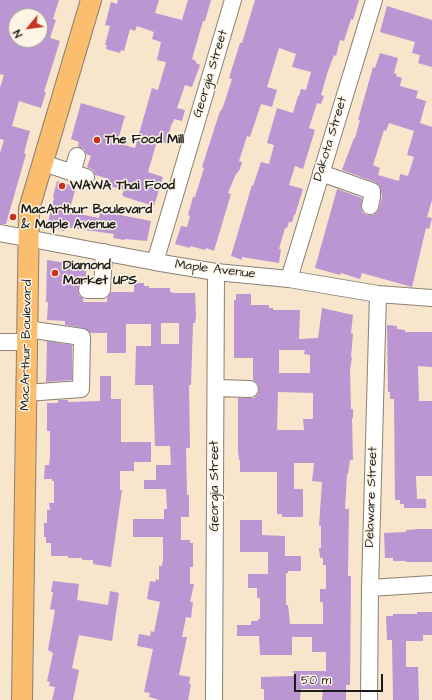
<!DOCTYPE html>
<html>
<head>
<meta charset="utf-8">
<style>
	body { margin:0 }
	#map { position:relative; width:432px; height:700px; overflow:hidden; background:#f7e5cc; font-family:"Architects Daughter",sans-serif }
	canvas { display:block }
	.north { position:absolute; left:8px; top:8px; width:40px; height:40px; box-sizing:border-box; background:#fcf5e5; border:1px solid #a29e95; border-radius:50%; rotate:241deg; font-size:11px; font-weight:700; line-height:16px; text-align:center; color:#1c1c1c }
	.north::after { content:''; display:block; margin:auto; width:14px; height:18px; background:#c8321e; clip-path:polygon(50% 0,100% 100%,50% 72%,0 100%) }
	.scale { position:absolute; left:294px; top:674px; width:89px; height:18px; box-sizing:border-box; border:2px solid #1c1c1c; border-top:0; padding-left:5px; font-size:12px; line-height:14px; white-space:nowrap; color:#1c1c1c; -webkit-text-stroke:3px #fcf5e5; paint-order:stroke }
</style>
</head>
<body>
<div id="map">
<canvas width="432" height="700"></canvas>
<div class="north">N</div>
<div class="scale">50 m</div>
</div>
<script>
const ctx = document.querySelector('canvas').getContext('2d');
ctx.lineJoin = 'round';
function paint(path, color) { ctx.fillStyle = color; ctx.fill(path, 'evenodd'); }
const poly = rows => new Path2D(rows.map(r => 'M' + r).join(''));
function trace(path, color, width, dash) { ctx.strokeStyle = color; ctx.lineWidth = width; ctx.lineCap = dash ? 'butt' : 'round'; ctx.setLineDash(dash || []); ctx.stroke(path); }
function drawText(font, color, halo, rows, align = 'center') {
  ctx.font = font + ' "Architects Daughter",sans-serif'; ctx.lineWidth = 3; ctx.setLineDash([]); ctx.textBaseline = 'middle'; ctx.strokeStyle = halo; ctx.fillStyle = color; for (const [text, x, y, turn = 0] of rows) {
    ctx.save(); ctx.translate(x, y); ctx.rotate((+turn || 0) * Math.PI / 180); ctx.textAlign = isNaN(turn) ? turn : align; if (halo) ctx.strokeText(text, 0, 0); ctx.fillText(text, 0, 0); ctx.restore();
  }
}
const building = poly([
	[0,0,59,0,53,19,56,20,50,38,60,41,44,92,46,92,41,108,19,101,12,126,30,131,24,153,26,154,6,224,0,224,0,153,4,140,0,139,0,88,4,75,0,74],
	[16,16,40,16,40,40,16,40],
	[118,0,159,0,155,13,182,20,188,0,211,0,205,21,203,21,192,59,196,61,196,63,200,65,192,87,185,85,177,108,185,110,182,121,174,119,173,123,172,123,166,143,157,141,148,172,163,177,154,206,125,197,122,195,124,190,110,186,111,182,108,181,109,179,95,175,93,170,87,167,91,156,86,154,84,149,78,147,79,142,71,139,81,103,125,116,117,143,135,148,152,88,158,90,166,62,157,60,161,42,152,39,154,32,137,26,135,31,130,29,124,51,121,50,120,53,106,49,107,45,105,45,110,26,105,25,111,2,117,4],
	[255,0,359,0,353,20,351,19,344,41,340,40,336,56,334,55,328,71,321,95,324,96,321,104,317,103,309,128,315,130,303,169,295,166,289,185,303,189,295,215,294,215,292,222,289,222,287,228,285,228,279,249,281,249,279,263,242,257,242,260,231,256,252,185,253,186,261,162,269,164,274,145,267,143,277,108,293,113,298,96,299,96,301,89,306,90,311,72,292,67,296,54,279,48,267,87,277,90,272,107,261,104,250,137,247,136,239,161,242,162,240,169,235,176,228,193,231,194,214,251,206,248,205,250,190,246,190,248,175,244,181,226,187,227,190,216,188,215,193,197,195,197,204,168,202,167,220,111,221,111,224,104,232,79,229,78,240,43,242,43],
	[387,6,432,20,432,67,418,63,420,55,412,53,415,42,380,32],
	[380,53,398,58,394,73,397,74,396,76,402,78,400,86,418,91,416,98,426,101,420,123,432,127,432,200,427,217,432,218,429,229,426,228,412,287,362,273,360,279,341,273,340,275,315,268,337,189,362,198,361,208,363,213,368,215,373,215,377,212,379,208,382,197,381,191,379,185,375,182,342,170,354,138,355,138,360,120,358,120,373,67,375,68],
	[389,123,414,131,407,155,414,157,408,176,400,174,399,181,378,175,380,168,373,165,384,130,386,131],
	[57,181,76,187,69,212,99,218,100,211,151,221,147,241,125,239,124,240,113,238,114,234,65,227,64,231,47,226,54,198,53,196],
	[47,260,86,266,86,279,83,279,83,282,79,285,78,290,79,295,83,298,83,302,107,302,107,298,111,292,134,292,134,283,144,283,144,286,149,286,149,288,170,288,170,292,174,293,195,293,196,316,195,323,193,323,191,385,189,385,190,448,186,448,187,495,189,495,189,517,181,517,181,540,190,540,190,543,193,543,193,567,190,567,190,584,194,584,190,602,193,602,191,618,186,617,182,637,187,637,179,675,190,677,189,684,191,684,188,700,157,700,157,699,149,697,150,693,144,692,153,649,137,646,139,634,150,636,151,631,154,632,160,602,147,599,150,581,155,582,156,579,159,580,159,566,162,566,163,560,163,537,133,537,133,519,164,519,164,509,167,509,166,489,144,489,144,480,156,480,156,465,171,465,170,446,155,446,153,385,135,385,136,346,151,346,151,324,126,324,126,353,107,353,107,333,90,333,84,328,65,325,65,321,47,320,48,302,46,302],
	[161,323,179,323,179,344,161,344],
	[236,294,251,294,251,305,269,305,269,308,273,308,273,310,300,310,299,339,318,338,322,308,353,315,351,333,353,334,351,357,352,357,350,370,351,409,353,409,353,418,352,418,353,460,350,460,348,474,347,474,345,509,349,509,348,572,348,576,351,576,350,685,346,685,346,700,322,700,323,689,301,689,300,700,264,700,264,689,261,689,261,677,294,676,293,671,326,671,326,652,312,652,312,637,292,637,292,655,260,655,259,636,237,636,237,625,251,625,251,621,258,621,258,619,260,619,260,598,257,598,257,588,248,588,248,574,268,574,268,552,240,552,240,520,262,520,262,535,285,536,285,556,301,556,301,571,288,571,288,573,286,573,286,605,288,605,290,624,323,624,323,602,320,602,320,589,326,589,326,565,323,565,323,558,320,558,319,548,321,548,321,526,319,526,322,482,312,481,314,463,294,463,294,489,303,489,303,517,282,517,282,514,277,514,277,472,240,472,240,460,239,460,238,450,238,398,254,398,258,394,259,389,258,384,253,380,253,358,234,358,234,300,236,300],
	[279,350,305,350,304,354,310,355,310,373,279,373],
	[278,392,313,393,313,419,303,419,304,430,277,430],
	[387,325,397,326,397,329,405,330,405,332,432,332,432,367,418,366,419,401,432,401,432,476,416,476,417,499,426,499,426,508,404,508,404,504,400,504,400,500,395,500,394,399,390,399,390,392,388,392],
	[47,341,72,345,72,380,46,382],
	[100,376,111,376,111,399,121,399,121,442,151,442,151,462,134,462,134,471,120,471,120,490,122,490,111,567,93,564,93,560,82,560,82,558,68,558,68,556,51,556,51,543,46,543,46,537,44,537,44,523,47,523,47,510,50,510,49,503,54,503,54,481,52,481,52,479,44,479,45,465,49,465,50,458,50,431,47,431,47,403,58,403,58,400,68,400,68,402,100,401],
	[419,529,432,529,432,562,406,562,406,561,393,561,393,558,385,558,384,533,406,532,406,530],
	[53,581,79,584,77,600,108,605,110,591,119,593,112,641,79,635,72,668,79,670,73,700,52,700,55,687,49,686,50,682,47,681,53,653,48,650,55,610,50,609,53,592,51,592],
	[417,612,432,612,432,635,423,635,423,641,406,641,406,667,418,667,419,700,393,700,392,640,387,640,386,616,393,616,393,614,417,614]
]);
const minor = poly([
	[43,163,86,177],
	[72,173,77,156],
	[321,173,372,191,372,197,370,206],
	[0,233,155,262,216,272,289,279,378,294,432,298],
	[155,262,233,0],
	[289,279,374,0],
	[87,290,102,290,104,252],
	[0,342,27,342],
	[216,388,250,389],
	[26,393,81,389,82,337,27,329],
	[370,588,432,584],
	[214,700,216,272],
	[369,700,370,588,378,294]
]);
const major = poly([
	[22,700,29,209,91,0]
]);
const markers = [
	[97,140,4,"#c8321e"],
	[62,186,4,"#c8321e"],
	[13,217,4,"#c8321e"],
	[55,273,4,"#c8321e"]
];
const streetNames = [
	["Georgia Street",211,74,-73],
	["Dakota Street",331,139,-73],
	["Maple Avenue",215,270,7],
	["MacArthur Boulevard",27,345,-89],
	["Georgia Street",215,486,-90],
	["Delaware Street",372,497,-88]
];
const poiNames = [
	["The Food Mill",105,140],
	["WAWA Thai Food",70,186],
	["MacArthur Boulevard",21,210],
	["& Maple Avenue",21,225],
	["Diamond",63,266],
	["Market UPS",63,281]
];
paint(building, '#bb96d3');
trace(minor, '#8a8074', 18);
trace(major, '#8a8074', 22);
trace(minor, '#fff', 16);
trace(major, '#fbbd6e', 20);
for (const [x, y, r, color] of markers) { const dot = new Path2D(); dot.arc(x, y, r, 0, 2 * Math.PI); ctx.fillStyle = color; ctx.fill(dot); trace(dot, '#fcf5e5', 1.5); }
drawText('13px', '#1c1c1c', '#fcf5e5', streetNames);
drawText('bold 13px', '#1c1c1c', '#fcf5e5', poiNames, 'left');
</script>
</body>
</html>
